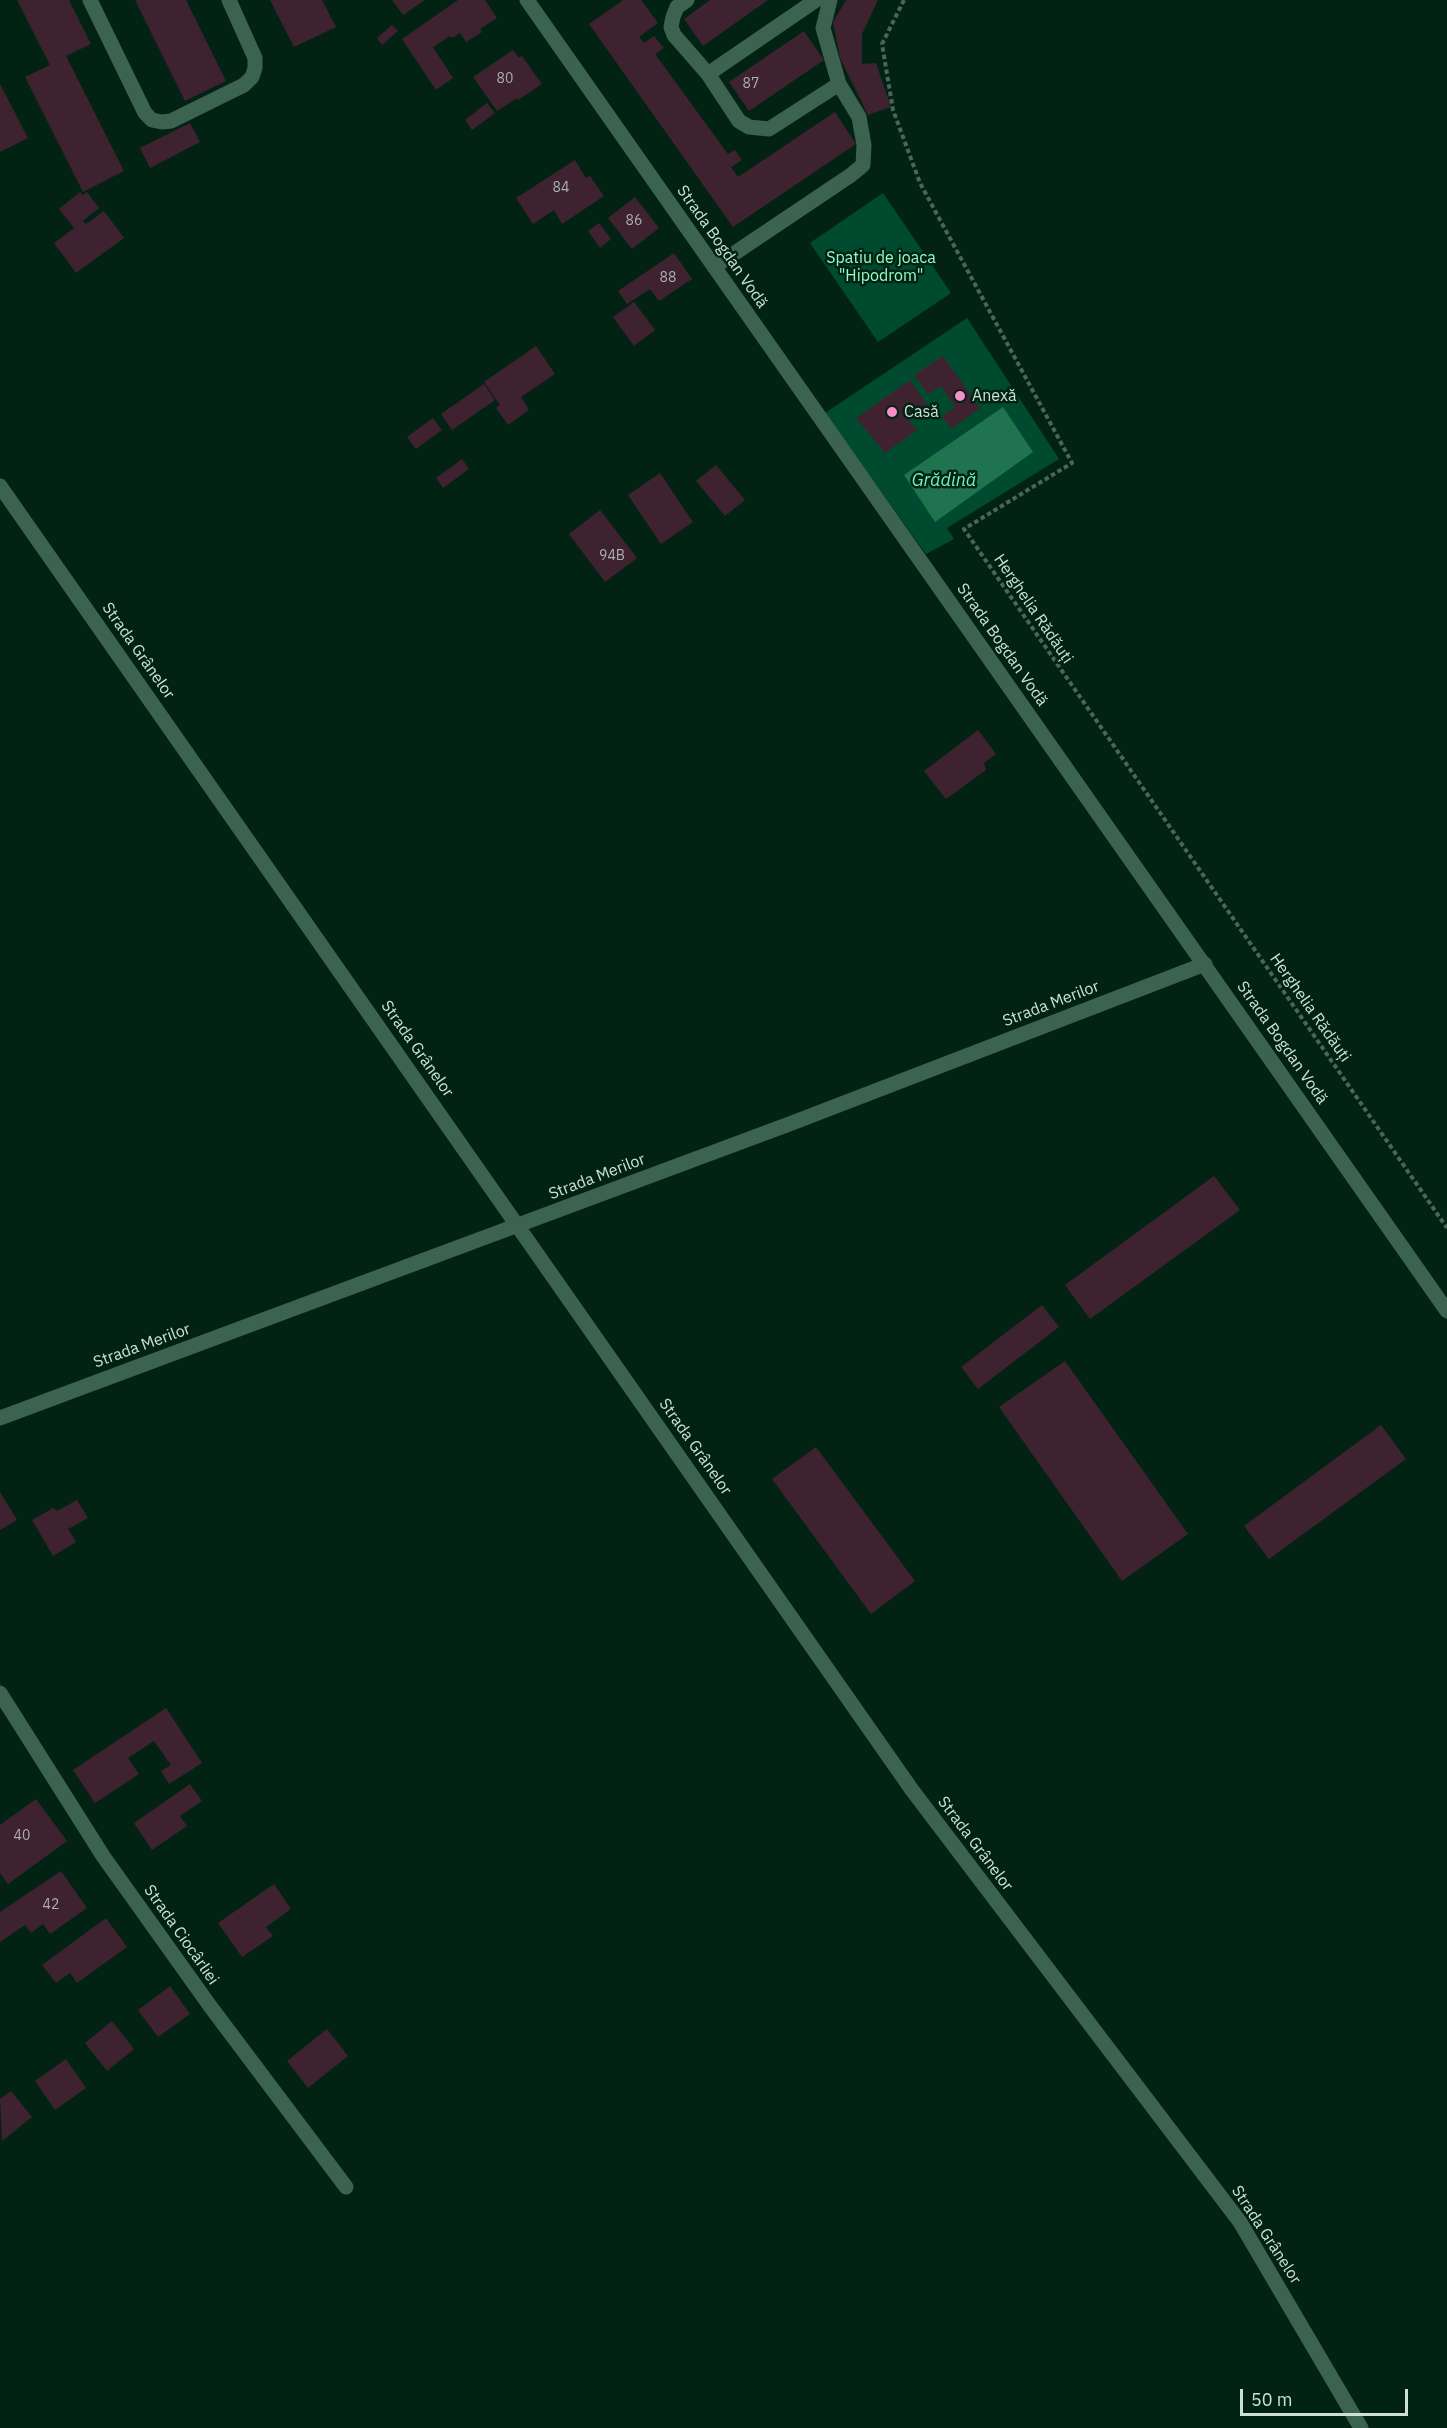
<!DOCTYPE html>
<html>
<head>
<meta charset="utf-8">
<style>
	body { margin:0 }
	#map { position:relative; width:1447px; height:2428px; overflow:hidden; background:#022314; font-family:"IBM Plex Sans",sans-serif }
	canvas { display:block }
	.scale { position:absolute; left:1240px; top:2389px; width:168px; height:27px; box-sizing:border-box; border:3px solid #cee0d5; border-top:0; padding-left:8px; font-size:18px; line-height:21px; white-space:nowrap; color:#cee0d5; -webkit-text-stroke:4px #022314; paint-order:stroke }
</style>
</head>
<body>
<div id="map">
<canvas width="1447" height="2428"></canvas>
<div class="scale">50 m</div>
</div>
<script>
const ctx = document.querySelector('canvas').getContext('2d');
ctx.lineJoin = 'round';
function paint(path, color) { ctx.fillStyle = color; ctx.fill(path, 'evenodd'); }
const poly = rows => new Path2D(rows.map(r => 'M' + r).join(''));
function trace(path, color, width, dash) { ctx.strokeStyle = color; ctx.lineWidth = width; ctx.lineCap = dash ? 'butt' : 'round'; ctx.setLineDash(dash || []); ctx.stroke(path); }
function drawText(font, color, halo, rows, align = 'center') {
  ctx.font = font + ' "IBM Plex Sans",sans-serif'; ctx.lineWidth = 5; ctx.setLineDash([]); ctx.textBaseline = 'middle'; ctx.strokeStyle = halo; ctx.fillStyle = color; for (const [text, x, y, turn = 0] of rows) {
    ctx.save(); ctx.translate(x, y); ctx.rotate((+turn || 0) * Math.PI / 180); ctx.textAlign = isNaN(turn) ? turn : align; if (halo) ctx.strokeText(text, 0, 0); ctx.fillText(text, 0, 0); ctx.restore();
  }
}
const green = poly([
	[883,193,951,293,878,342,810,243],
	[967,318,1059,459,947,528,954,539,926,554,825,413]
]);
const water = poly([
	[1003,407,1033,452,935,522,904,475]
]);
const building = poly([
	[17,0,69,0,91,44,66,56,124,171,83,192,25,77,50,65],
	[135,0,186,0,226,81,185,101],
	[270,0,322,0,336,27,294,47],
	[392,0,425,0,403,15],
	[458,0,485,0,497,18,480,29,482,32,466,42,460,33,452,38,450,36,433,47,453,78,436,90,402,39],
	[623,0,641,0,658,23,639,37,644,43,654,36,664,48,655,54,728,154,735,150,742,160,731,167,738,177,835,112,856,144,733,227,589,24],
	[710,0,768,0,703,46,684,19],
	[846,0,878,0,862,34,862,64,876,63,891,107,868,115,840,58,833,22],
	[392,25,398,31,382,45,377,38],
	[804,31,824,60,749,111,729,82],
	[513,50,519,58,522,56,542,84,518,100,517,98,497,111,473,77],
	[0,84,28,138,0,152],
	[487,103,495,113,472,130,465,120],
	[190,123,200,142,150,168,140,148],
	[575,160,586,178,590,176,604,196,562,224,554,210,533,224,516,198],
	[80,192,83,195,87,192,99,208,76,226,83,221,86,224,104,211,124,238,76,273,54,243,74,228,59,209],
	[635,197,659,228,632,249,608,218],
	[599,223,611,239,600,248,588,231],
	[674,253,692,279,659,301,650,289,627,304,618,291],
	[634,302,655,330,634,346,613,317],
	[536,346,555,374,521,397,529,410,508,425,496,408,500,405,484,382],
	[943,356,980,408,951,429,942,416,955,407,941,386,928,394,914,375],
	[910,380,928,406,908,420,917,430,885,453,856,418],
	[484,384,495,400,452,430,441,414],
	[433,418,442,430,416,449,407,437],
	[462,459,469,469,443,488,436,478],
	[716,465,745,500,725,516,696,481],
	[660,473,693,522,661,544,628,495],
	[600,510,637,558,605,582,569,534],
	[978,730,996,754,984,763,986,770,946,799,924,771],
	[1214,1176,1240,1210,1090,1319,1065,1285],
	[1042,1305,1059,1327,978,1389,961,1367],
	[1065,1361,1188,1534,1122,1581,999,1407],
	[1381,1425,1406,1459,1269,1559,1244,1526],
	[816,1447,915,1581,871,1614,772,1479],
	[0,1492,17,1520,0,1530],
	[77,1500,88,1518,68,1529,76,1542,53,1556,32,1520,53,1508,57,1511],
	[166,1708,202,1763,169,1784,161,1771,171,1765,154,1741,128,1758,139,1774,95,1803,73,1770],
	[190,1784,202,1801,180,1816,187,1826,152,1850,134,1823],
	[36,1799,67,1841,8,1884,0,1873,0,1825],
	[61,1871,87,1908,50,1934,43,1924,31,1933,25,1925,0,1942,0,1912],
	[274,1884,291,1909,266,1927,273,1936,242,1957,218,1923],
	[106,1918,127,1947,77,1983,70,1973,56,1983,42,1965],
	[170,1986,190,2014,158,2037,138,2010],
	[112,2021,134,2049,107,2071,85,2043],
	[327,2029,348,2056,308,2088,287,2061],
	[66,2059,86,2088,55,2110,35,2081],
	[11,2091,32,2117,2,2141,0,2099]
]);
const path = poly([
	[904,0,882,44,893,110,920,183,1072,463,964,529,1447,1228]
]);
const minor = poly([
	[90,0,145,113,152,120,162,122,171,121,244,85,252,77,255,68,255,58,229,0],
	[527,0,1447,1311],
	[687,0,677,7,673,17,671,27,674,35,708,74,739,121,749,127,769,129,839,84],
	[708,74,816,0],
	[714,267,851,175,863,165,864,145,859,117,839,84,823,28,830,0],
	[0,486,912,1790,1240,2222,1361,2428],
	[0,1418,792,1123,1205,964],
	[0,1693,103,1856,210,2006,346,2187]
]);
const markers = [
	[960,396,6,"#f98fc8"],
	[892,412,6,"#f98fc8"]
];
const numberNames = [
	["80",505,79],
	["87",751,84],
	["84",561,188],
	["86",634,221],
	["88",668,278],
	["94B",612,556],
	["40",22,1836],
	["42",51,1905]
];
const streetNames = [
	["Strada Bogdan Vodă",722,247,55],
	["Herghelia Rădăuți",1033,609,56],
	["Strada Bogdan Vodă",1002,645,55],
	["Strada Grânelor",138,651,55],
	["Strada Merilor",1051,1004,-21],
	["Herghelia Rădăuți",1310,1008,55],
	["Strada Bogdan Vodă",1282,1043,55],
	["Strada Grânelor",417,1049,55],
	["Strada Merilor",597,1177,-21],
	["Strada Merilor",142,1346,-20],
	["Strada Grânelor",695,1447,55],
	["Strada Grânelor",975,1844,53],
	["Strada Ciocârliei",181,1935,55],
	["Strada Grânelor",1266,2235,57]
];
const parkNames = [
	["Spatiu de joaca",881,258],
	["\"Hipodrom\"",881,276]
];
const poiNames = [
	["Anexă",972,396],
	["Casă",904,412]
];
const waterNames = [
	["Grădină",944,481]
];
paint(green, '#004b2f');
paint(water, '#1f734e');
paint(building, '#3e2230');
trace(path, '#4b6659', 4, [4.5, 3]);
trace(minor, '#3c634f', 15);
for (const [x, y, r, color] of markers) { const dot = new Path2D(); dot.arc(x, y, r, 0, 2 * Math.PI); ctx.fillStyle = color; ctx.fill(dot); trace(dot, '#022314', 2); }
drawText('14px', '#aab0ac', null, numberNames);
drawText('16px', '#cee0d5', '#022314', streetNames);
drawText('16px', '#94fcc6', '#022314', parkNames);
drawText('16px', '#cee0d5', '#022314', poiNames, 'left');
drawText('italic 18px', '#6bf6b4', '#022314', waterNames);
</script>
</body>
</html>
